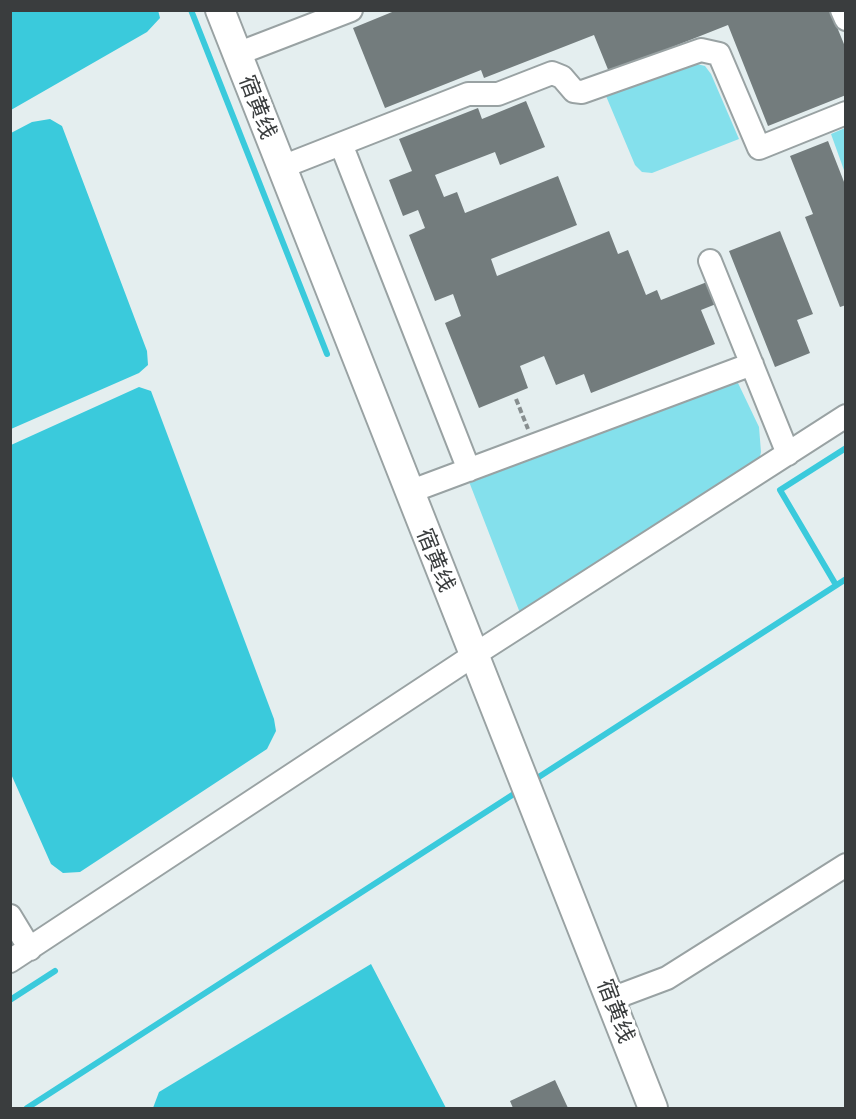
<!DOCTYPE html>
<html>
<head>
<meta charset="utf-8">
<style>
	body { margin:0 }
	#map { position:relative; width:856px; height:1119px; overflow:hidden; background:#e4eeef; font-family:"Exo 2",sans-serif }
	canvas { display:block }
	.frame { position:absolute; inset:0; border:12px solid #3a3d3e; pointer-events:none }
</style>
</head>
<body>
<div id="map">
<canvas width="856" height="1119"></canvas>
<div class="frame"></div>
</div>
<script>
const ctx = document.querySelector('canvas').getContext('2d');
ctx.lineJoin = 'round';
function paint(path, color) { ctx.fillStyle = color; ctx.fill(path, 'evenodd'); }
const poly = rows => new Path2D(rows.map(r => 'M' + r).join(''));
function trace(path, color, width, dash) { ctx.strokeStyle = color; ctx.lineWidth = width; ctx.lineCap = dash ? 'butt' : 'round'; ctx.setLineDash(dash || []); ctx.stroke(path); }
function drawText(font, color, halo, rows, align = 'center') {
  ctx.font = font + ' "Exo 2","Noto Sans SC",sans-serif'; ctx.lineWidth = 6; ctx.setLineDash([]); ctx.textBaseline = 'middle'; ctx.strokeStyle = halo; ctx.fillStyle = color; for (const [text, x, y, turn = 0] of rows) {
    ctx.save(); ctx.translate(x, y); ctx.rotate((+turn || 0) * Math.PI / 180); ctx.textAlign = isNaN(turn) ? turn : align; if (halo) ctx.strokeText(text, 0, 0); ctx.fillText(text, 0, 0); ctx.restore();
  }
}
const green = poly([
	[697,64,705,66,711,74,739,139,652,173,642,172,635,165,606,96],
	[845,128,845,173,831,134],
	[738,383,759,427,761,452,759,461,520,613,468,479,521,463,724,384]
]);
const water = poly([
	[11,10,158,10,160,18,147,32,11,110],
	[50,119,62,126,147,351,148,365,139,373,11,429,11,133,32,122],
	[139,387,151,391,274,719,276,731,267,749,80,872,63,873,51,864,11,774,11,445],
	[371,964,446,1108,153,1108,159,1092]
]);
const stream = poly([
	[191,10,327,354],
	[836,585,780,490,846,448],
	[531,782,846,579],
	[10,1000,55,971],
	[27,1108,520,790]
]);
const building = poly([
	[397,10,830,10,846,49,846,95,768,126,728,25,609,72,594,35,484,78,481,70,385,108,353,28],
	[526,101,545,147,500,165,495,152,435,175,444,197,457,192,465,213,558,176,577,225,491,259,497,276,609,231,618,254,628,250,646,295,657,290,661,300,707,282,716,304,701,310,715,344,591,393,584,374,556,385,544,356,520,366,528,388,479,408,445,323,461,316,453,294,435,301,409,235,425,228,418,210,403,216,389,180,412,171,399,139,478,108,482,119],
	[828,141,846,187,846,305,840,307,805,217,813,214,790,156],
	[780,231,813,314,797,320,810,353,775,367,729,251],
	[555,1080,568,1108,513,1108,510,1101]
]);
const path = poly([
	[516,399,528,429]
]);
const minor = poly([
	[842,10,846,19],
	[237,54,351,10],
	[341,144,469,470],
	[282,167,468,94,498,94,552,73,562,77,574,91,582,92,701,50,719,54,759,148,846,113],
	[710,261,788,454],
	[409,492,752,364],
	[10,916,30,949],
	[10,961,474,655,846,416],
	[611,999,667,978,846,865]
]);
const major = poly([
	[220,10,653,1108]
]);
const streetNames = [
	["宿黄线",258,107,69],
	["宿黄线",436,560,68],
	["宿黄线",616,1011,69]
];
paint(green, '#84e0ec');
paint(water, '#3acadc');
trace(stream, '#3acadc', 6);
paint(building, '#737c7d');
trace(minor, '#99a2a3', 26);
trace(major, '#99a2a3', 32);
trace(path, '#878e8f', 4, [6, 3]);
trace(minor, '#fff', 22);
trace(major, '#fff', 28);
drawText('22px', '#3a3d3e', '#fff', streetNames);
</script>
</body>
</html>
